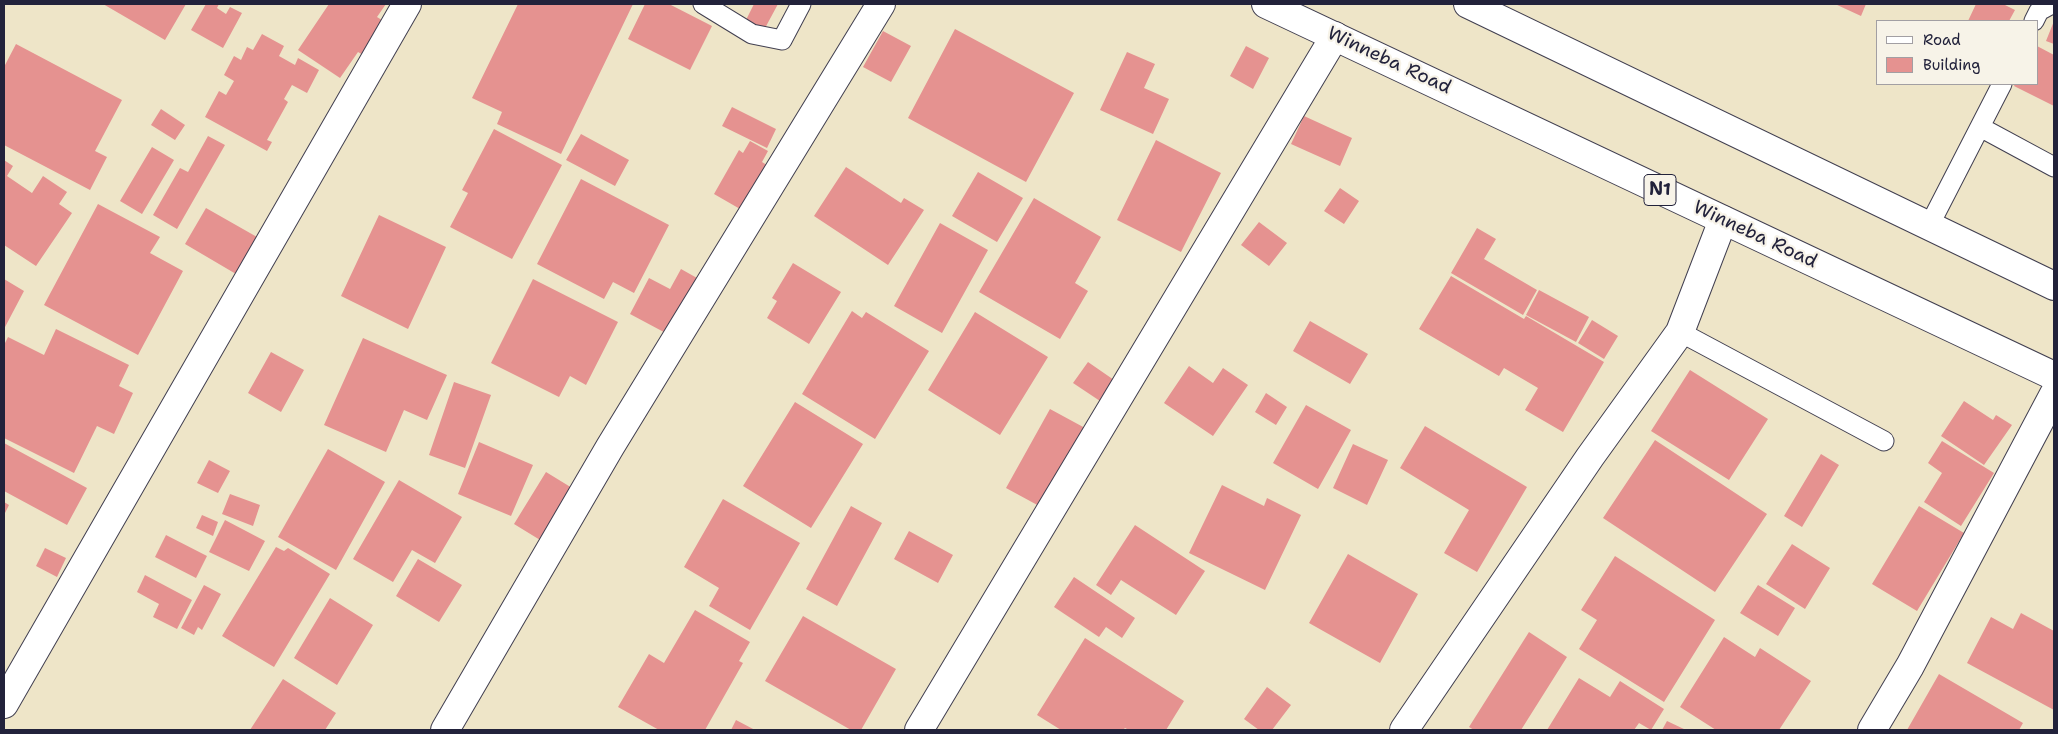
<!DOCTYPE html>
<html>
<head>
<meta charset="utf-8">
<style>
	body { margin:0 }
	#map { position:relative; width:2058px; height:734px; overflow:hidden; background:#eee5c8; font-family:"Shantell Sans",sans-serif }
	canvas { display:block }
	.frame { position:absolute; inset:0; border:5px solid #22223b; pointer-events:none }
	.legend { position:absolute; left:1876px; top:20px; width:162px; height:65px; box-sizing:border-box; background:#f7f3e8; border:1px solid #a29fa3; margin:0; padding:6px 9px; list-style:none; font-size:15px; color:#22223b }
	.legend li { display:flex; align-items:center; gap:10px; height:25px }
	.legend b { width:25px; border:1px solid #a29fa3 }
</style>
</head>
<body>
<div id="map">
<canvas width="2058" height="734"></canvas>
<div class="frame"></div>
<ul class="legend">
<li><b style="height:6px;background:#fff"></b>Road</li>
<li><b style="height:14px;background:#e59290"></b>Building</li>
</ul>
</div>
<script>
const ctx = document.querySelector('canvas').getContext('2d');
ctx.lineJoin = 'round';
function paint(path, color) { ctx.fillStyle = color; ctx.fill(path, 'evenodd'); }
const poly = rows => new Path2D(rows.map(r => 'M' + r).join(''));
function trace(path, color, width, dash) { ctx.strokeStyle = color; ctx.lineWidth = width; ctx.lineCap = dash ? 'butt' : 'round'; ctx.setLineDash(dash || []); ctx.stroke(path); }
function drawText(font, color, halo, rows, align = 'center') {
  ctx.font = font + ' "Shantell Sans",sans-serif'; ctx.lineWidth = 4.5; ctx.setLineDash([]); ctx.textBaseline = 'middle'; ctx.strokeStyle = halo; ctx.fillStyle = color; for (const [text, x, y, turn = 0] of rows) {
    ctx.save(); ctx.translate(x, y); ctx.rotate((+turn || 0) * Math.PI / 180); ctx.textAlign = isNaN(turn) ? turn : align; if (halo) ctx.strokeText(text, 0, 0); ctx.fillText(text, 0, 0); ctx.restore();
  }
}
const building = poly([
	[103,4,186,4,165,40],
	[206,4,219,4,217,8,226,14,230,7,242,13,223,48,191,30],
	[329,4,386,4,377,17,385,22,363,55,358,52,340,78,298,50],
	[518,4,633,4,561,154,497,124,502,112,472,98],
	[645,4,669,4,712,26,690,70,628,39],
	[754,4,778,4,764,30,746,20],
	[1835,4,1866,4,1861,16],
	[1976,4,2003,4,2015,10,2009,21,1968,21],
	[2054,21,2054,44,2046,41],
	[955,29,1074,93,1026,182,908,118],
	[883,31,911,46,891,82,863,67],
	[262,34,284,46,279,56,295,65,298,58,319,70,307,93,292,85,284,99,288,102,267,140,272,142,267,151,205,117,219,91,226,95,234,81,224,75,234,56,241,60,247,47,253,50],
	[16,44,122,100,95,151,107,157,90,190,4,145,4,67],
	[1246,46,1269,58,1253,89,1230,76],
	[2037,46,2054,55,2054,106,2014,86,2015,84,2037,84],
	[1127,52,1155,64,1144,88,1169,99,1153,134,1100,110],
	[732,107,776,129,767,148,722,126],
	[161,109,185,125,175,140,151,125],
	[1304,116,1352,138,1340,166,1291,144],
	[494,129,562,165,512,259,450,227,468,193,462,190],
	[581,134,629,160,615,186,566,160],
	[208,136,225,145,177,229,153,215,180,168,188,172],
	[1156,140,1221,173,1181,252,1117,220],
	[750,141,768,151,762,162,773,169,747,213,714,194,739,150,743,153],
	[152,147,174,160,142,214,120,201],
	[4,160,13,166,7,176,32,193,43,176,67,192,59,204,72,213,36,266,4,245],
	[846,167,901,203,904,198,924,210,888,265,814,216],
	[978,172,1023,198,997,242,952,216],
	[581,179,669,225,634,293,613,282,604,299,537,264],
	[1340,188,1359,201,1344,224,1324,211],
	[1034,198,1101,237,1075,283,1088,291,1060,339,979,292],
	[98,204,160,237,150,253,183,271,138,355,44,305],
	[206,208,257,237,236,274,185,244],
	[379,215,446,247,408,329,341,296],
	[1259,222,1287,243,1269,266,1241,245],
	[940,223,988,250,942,333,894,306],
	[1477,228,1496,239,1484,259,1537,290,1523,315,1451,273],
	[793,263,841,292,809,344,767,318,777,301,772,298],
	[681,269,697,278,686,297,675,338,630,314,649,278,670,289],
	[1451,276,1524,319,1526,316,1604,362,1563,432,1525,410,1538,388,1504,368,1499,376,1419,329],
	[4,279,24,291,4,329],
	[533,279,618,322,586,385,570,376,559,397,491,363],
	[1539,290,1589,317,1576,342,1526,315],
	[852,311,862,318,866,312,929,351,875,439,802,394],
	[975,312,1048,357,1000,435,928,390],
	[1592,320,1618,336,1604,359,1578,343],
	[1310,321,1368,354,1350,384,1293,351],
	[56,329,129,365,119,386,133,393,114,434,97,426,74,473,4,438,4,345,8,337,44,355],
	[363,338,447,375,427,420,404,410,386,452,324,425],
	[271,352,304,370,281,412,248,393],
	[1088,362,1114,380,1100,401,1073,383],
	[1189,366,1213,383,1223,368,1248,385,1213,436,1164,403],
	[1690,370,1768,419,1729,480,1651,431],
	[454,382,491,395,465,468,429,455],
	[1266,393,1287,407,1276,425,1255,412],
	[1964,401,1993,420,1996,415,2012,425,1984,465,1941,436],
	[795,402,863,444,811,528,743,486],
	[1306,405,1351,430,1318,489,1273,463],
	[1050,409,1085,428,1041,507,1006,488],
	[1425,426,1527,487,1477,572,1444,553,1469,510,1400,468],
	[1655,440,1767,514,1715,592,1603,518],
	[1942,441,1994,473,1961,526,1924,502,1942,473,1928,463],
	[479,442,533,465,511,516,458,494],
	[4,443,87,488,67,525,4,491],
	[1353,444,1388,460,1367,505,1333,488],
	[328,449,385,482,336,570,278,537],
	[1821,454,1839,465,1802,527,1784,516],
	[209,460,230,471,218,493,197,483],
	[546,472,577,491,545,543,514,524],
	[399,480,462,517,435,563,412,550,393,582,353,559],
	[1222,485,1264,506,1267,498,1301,515,1265,590,1189,553],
	[230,494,260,505,253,526,222,514],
	[723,499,800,543,750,630,709,606,719,588,684,567],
	[4,502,9,505,4,515],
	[851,506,882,523,837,606,806,589],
	[1919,506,1964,533,1917,611,1872,584],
	[202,515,218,522,213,536,196,528],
	[225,520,265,541,249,571,209,552],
	[1135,525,1205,571,1176,615,1121,580,1111,595,1096,585],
	[909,531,953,555,938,583,894,559],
	[166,535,207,556,196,578,155,557],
	[1792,544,1830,568,1805,609,1766,584],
	[276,547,284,551,288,548,330,574,274,667,222,636],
	[45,548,66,558,57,577,36,566],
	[1348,554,1418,594,1380,663,1309,623],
	[1615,556,1715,620,1664,702,1579,649,1597,620,1581,610],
	[418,559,462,585,439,622,396,596],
	[145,575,192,600,177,629,153,617,159,604,137,592],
	[1074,577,1135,618,1122,638,1106,627,1099,637,1054,607],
	[204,585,221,594,202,630,198,627,194,635,181,628],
	[1758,585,1795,608,1778,636,1740,613],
	[330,598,373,625,337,685,294,658],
	[695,610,750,642,739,661,743,663,705,730,659,730,618,707,649,654,664,663],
	[2021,613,2054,631,2054,710,1967,663,1991,617,2013,629],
	[803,616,896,669,861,730,851,730,765,681],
	[1529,632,1567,657,1521,730,1474,730,1469,727],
	[1724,637,1755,657,1760,648,1811,681,1779,730,1716,730,1680,707],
	[1085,638,1184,701,1166,730,1129,730,1125,728,1123,730,1061,730,1037,715],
	[1939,674,2023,723,2019,730,1907,730],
	[1579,678,1610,697,1620,681,1664,709,1651,730,1639,723,1634,730,1547,730],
	[283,679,336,713,325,730,250,730],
	[1267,687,1291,705,1272,730,1259,730,1244,719],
	[736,720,755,730,731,730],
	[1667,721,1686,730,1662,730]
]);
const service = poly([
	[703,4,752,34,782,40,801,4],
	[2034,21,2039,11,2052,4],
	[1980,127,2054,167],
	[1929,226,2002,84],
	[1680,332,1884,441]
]);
const minor = poly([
	[4,704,407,4],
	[445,730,610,447,881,4],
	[919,730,1335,36],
	[1404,730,1590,457,1680,332,1723,220],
	[1872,730,1910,666,2054,394]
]);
const trunk = poly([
	[1266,4,2054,376],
	[1468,4,2054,286]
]);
const shields = [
	[1660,190,32]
];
const shieldNames = [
	["N1",1660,190]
];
const streetNames = [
	["Winneba Road",1389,61,25],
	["Winneba Road",1755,235,25]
];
paint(building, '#e59290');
trace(service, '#413f50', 21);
trace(minor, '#413f50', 30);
trace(trunk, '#413f50', 30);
trace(service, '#fff', 19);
trace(minor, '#fff', 28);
trace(trunk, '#fff', 28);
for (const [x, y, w] of shields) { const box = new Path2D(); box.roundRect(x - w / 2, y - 15.5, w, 31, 4); ctx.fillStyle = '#f7f3e8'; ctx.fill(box); trace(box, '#22223b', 1); }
drawText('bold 18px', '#22223b', null, shieldNames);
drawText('19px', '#22223b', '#f7f3e8', streetNames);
</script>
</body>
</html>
